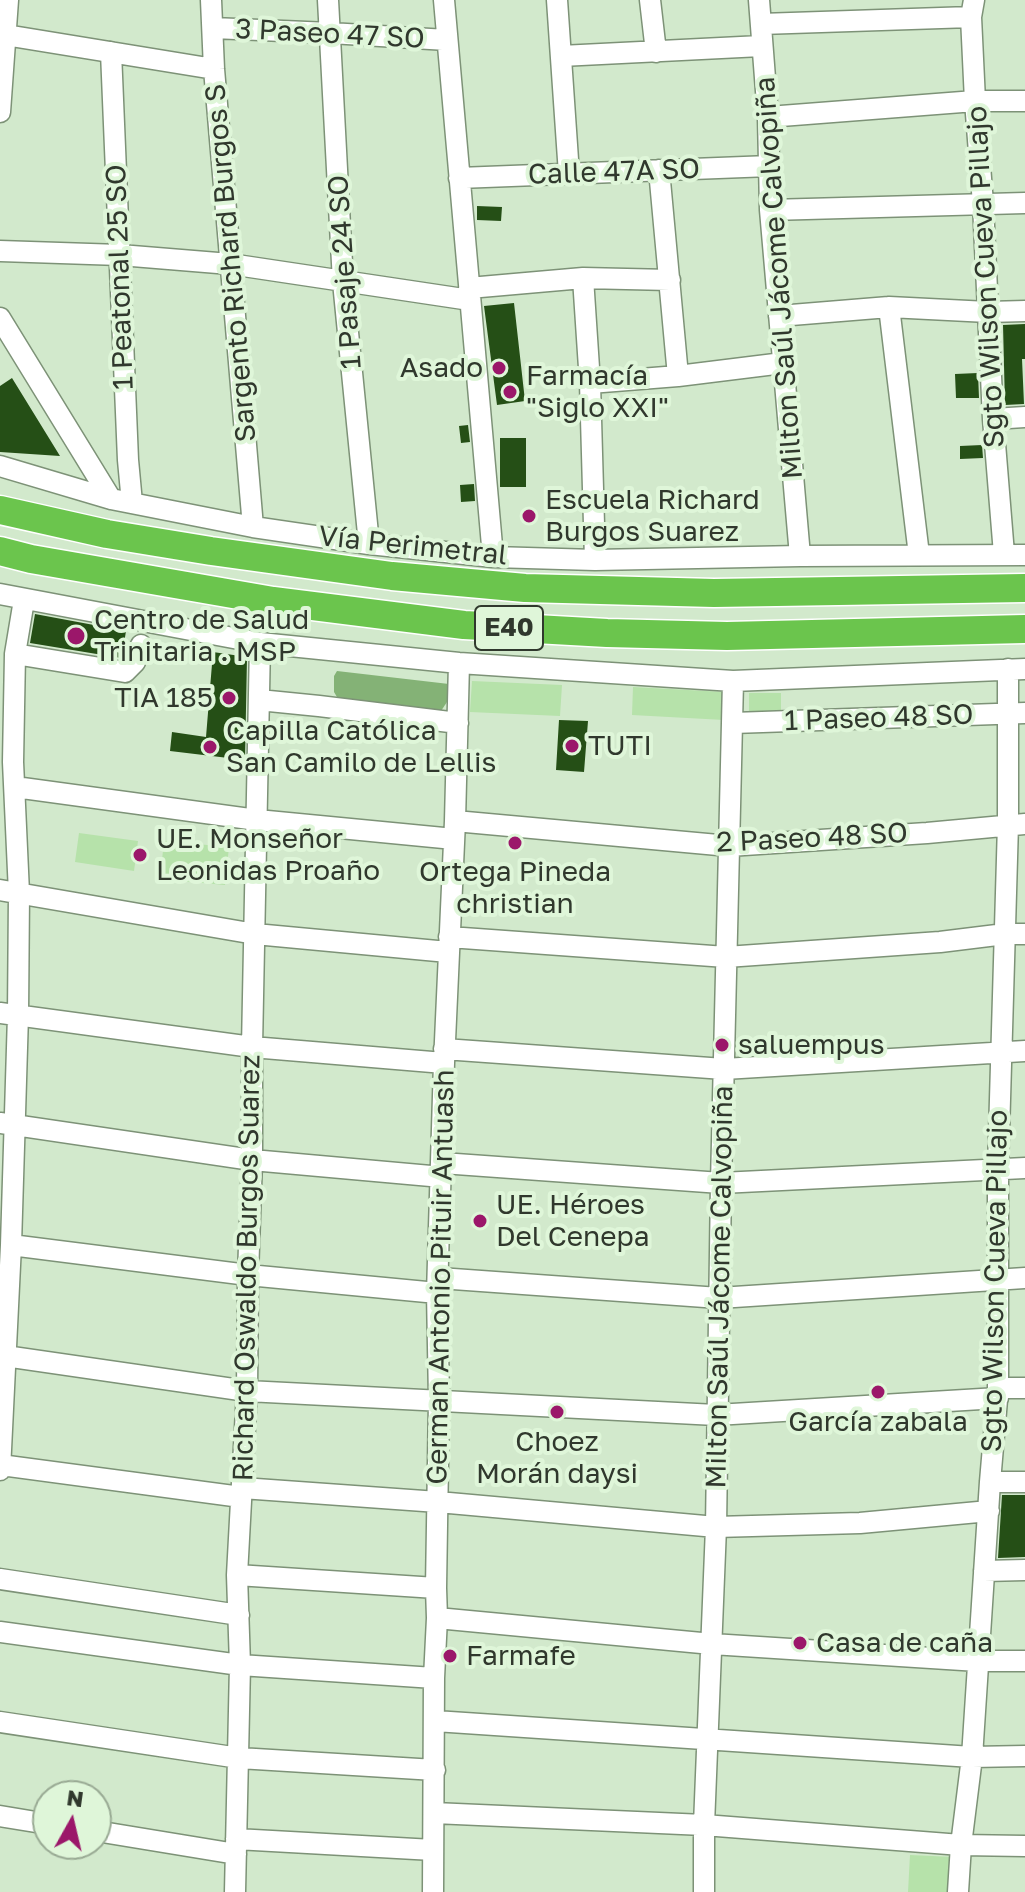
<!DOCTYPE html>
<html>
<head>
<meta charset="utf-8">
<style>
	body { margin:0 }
	#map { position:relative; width:1025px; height:1892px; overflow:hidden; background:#d2e9cc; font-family:"Golos Text",sans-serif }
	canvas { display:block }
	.north { position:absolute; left:32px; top:1780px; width:80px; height:80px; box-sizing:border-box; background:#dff6d9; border:2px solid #99aa94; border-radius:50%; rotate:8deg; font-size:22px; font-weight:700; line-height:32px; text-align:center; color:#30382d }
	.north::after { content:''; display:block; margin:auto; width:28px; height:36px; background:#9b176a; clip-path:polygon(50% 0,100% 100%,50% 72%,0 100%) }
</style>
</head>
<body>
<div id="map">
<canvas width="1025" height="1892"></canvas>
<div class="north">N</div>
</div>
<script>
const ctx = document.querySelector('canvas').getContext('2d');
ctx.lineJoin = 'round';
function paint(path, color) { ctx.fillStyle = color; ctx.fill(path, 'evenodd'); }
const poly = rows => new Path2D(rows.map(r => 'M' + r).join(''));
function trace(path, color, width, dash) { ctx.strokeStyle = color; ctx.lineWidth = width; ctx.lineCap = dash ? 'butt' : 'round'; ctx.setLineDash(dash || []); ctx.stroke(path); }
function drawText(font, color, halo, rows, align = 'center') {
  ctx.font = font + ' "Golos Text",sans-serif'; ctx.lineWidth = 8; ctx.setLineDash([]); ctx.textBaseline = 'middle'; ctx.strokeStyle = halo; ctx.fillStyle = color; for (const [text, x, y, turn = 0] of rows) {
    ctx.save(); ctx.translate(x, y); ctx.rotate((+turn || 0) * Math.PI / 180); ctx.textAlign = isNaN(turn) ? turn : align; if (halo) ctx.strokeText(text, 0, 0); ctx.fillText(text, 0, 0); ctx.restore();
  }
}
const green = poly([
	[472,681,562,685,560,716,470,712],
	[633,687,725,692,724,720,632,715],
	[749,693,781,693,781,716,749,716],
	[79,833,138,841,134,871,75,862],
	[164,841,229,847,225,885,160,879],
	[910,1855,954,1857,952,1892,908,1892]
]);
const water = poly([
	[337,671,449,684,447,702,441,711,340,702,334,692,334,676]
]);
const building = poly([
	[477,206,502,207,501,221,477,220],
	[514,303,525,401,497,405,484,306],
	[1025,324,1025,359,1022,359,1024,404,1005,405,1003,325],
	[978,373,979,398,956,398,955,374],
	[12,378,60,456,0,452,0,386],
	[468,425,470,442,461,443,459,426],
	[500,438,526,438,526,487,500,487],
	[982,445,983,458,960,459,960,446],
	[474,484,475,501,461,502,460,485],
	[35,614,126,631,122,656,121,658,30,643],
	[213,652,247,657,245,760,170,751,172,732,206,737],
	[559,720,588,721,584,772,556,770],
	[1002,1495,1025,1495,1025,1557,998,1558]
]);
const minor = poly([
	[211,0,214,69,253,527],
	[328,0,343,282,369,544],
	[444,0,493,557],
	[557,0,569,174],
	[650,0,656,52],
	[759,0,768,117,770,210,800,556],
	[974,0,971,17,975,101,983,204,993,419,1004,554],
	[761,24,971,17],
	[213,28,330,33,447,40],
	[0,34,214,69],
	[111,52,128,460,132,503],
	[561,56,761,46],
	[0,112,8,0],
	[768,117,975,101,1025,101],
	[659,170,678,376],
	[459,178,770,166],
	[770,210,1025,203],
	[0,251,120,255,230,264,470,300],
	[583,278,590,383,595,560],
	[469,288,583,278,670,280],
	[889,307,919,555],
	[779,316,889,307,988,312,1025,311],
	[0,318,111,499],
	[590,383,678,376,783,363],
	[993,419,1025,417],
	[0,466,111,499,253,527,369,544,493,557,595,560,800,556,1025,555],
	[0,594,260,643,459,663,733,681,1025,669],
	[15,654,125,672,135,662,141,645],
	[259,700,319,706,458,723],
	[733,723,1025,713],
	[15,787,257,820,454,839],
	[455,821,729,846,927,833,1025,824],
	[0,890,255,934,448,952],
	[449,937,726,957,940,942,1005,934,1025,934],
	[0,1013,252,1047,444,1063],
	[444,1049,724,1069,1025,1051],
	[0,1123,252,1160,442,1177],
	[442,1163,721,1183,1025,1168],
	[11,1245,248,1275,437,1293],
	[439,1278,719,1298,1025,1278],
	[5,1356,247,1391,716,1415,998,1398],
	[998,1388,1025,1388],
	[0,1465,241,1497],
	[0,1470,11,1245,18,1015,19,893,13,762,15,654,24,600],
	[990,1482,1025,1482],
	[242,1488,438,1502,716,1527,860,1523,989,1511],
	[984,1571,1025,1570],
	[237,1575,436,1588],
	[0,1579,239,1615],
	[437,1618,712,1644,978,1661,1025,1661],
	[0,1632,240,1665,434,1678],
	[435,1721,972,1757,1025,1756],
	[0,1722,239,1758,435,1770],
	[434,1813,704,1825,961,1845,1025,1846],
	[0,1816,48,1824],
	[96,1831,236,1854],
	[236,1839,433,1850],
	[235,1892,240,1665,237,1575,247,1391,248,1275,252,1160,252,1047,260,643],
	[433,1892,434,1678,437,1618,436,1588,439,1400,437,1293,444,1063,455,821,459,663],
	[704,1892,704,1825,716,1527,721,1183,733,681],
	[958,1892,961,1845,972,1757,990,1482,998,1388,998,1168,1008,824,1008,669]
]);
const highway = poly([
	[0,510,107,534,211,551,392,576,525,588,714,593,1025,588],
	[0,551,31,559,273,601,464,625,607,633,727,636,1025,629]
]);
const markers = [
	[499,368,8,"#9b176a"],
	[510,392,8,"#9b176a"],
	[529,516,8,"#9b176a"],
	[76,636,10,"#9b176a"],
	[229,698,8,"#9b176a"],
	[572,746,8,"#9b176a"],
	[210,747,8,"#9b176a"],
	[515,843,8,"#9b176a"],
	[140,855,8,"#9b176a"],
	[722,1045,8,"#9b176a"],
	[480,1221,8,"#9b176a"],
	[878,1392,8,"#9b176a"],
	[557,1412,8,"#9b176a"],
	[800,1643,8,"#9b176a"],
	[450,1656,8,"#9b176a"]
];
const shields = [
	[509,628,68]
];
const shieldNames = [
	["E40",509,628]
];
const streetNames = [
	["3 Paseo 47 SO",330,34,3],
	["Calle 47A SO",614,172,-2],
	["Sargento Richard Burgos S",231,263,-95],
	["1 Pasaje 24 SO",345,272,-94],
	["1 Peatonal 25 SO",120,277,-92],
	["Sgto Wilson Cueva Pillajo",986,277,-93],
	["Milton Saúl Jácome Calvopiña",779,278,-94],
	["Vía Perimetral",413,546,6],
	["1 Paseo 48 SO",879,718,-2],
	["2 Paseo 48 SO",812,838,-3],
	["Richard Oswaldo Burgos Suarez",247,1268,-89],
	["German Antonio Pituir Antuash",441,1277,-89],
	["Sgto Wilson Cueva Pillajo",995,1281,-89],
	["Milton Saúl Jácome Calvopiña",720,1287,-89]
];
const poiNames = [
	["Asado",483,368,"right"],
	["Farmacía",526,376],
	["\"Siglo XXI\"",526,408],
	["Escuela Richard",545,500],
	["Burgos Suarez",545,532],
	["Centro de Salud",94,620],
	["Trinitaria . MSP",94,652],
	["TIA 185",213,698,"right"],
	["Capilla Católica",226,731],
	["San Camilo de Lellis",226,763],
	["TUTI",588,746],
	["UE. Monseñor",156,839],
	["Leonidas Proaño",156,871],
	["Ortega Pineda",515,872,"center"],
	["christian",515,904,"center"],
	["saluempus",738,1045],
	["UE. Héroes",496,1205],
	["Del Cenepa",496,1237],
	["García zabala",878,1422,"center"],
	["Choez",557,1442,"center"],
	["Morán daysi",557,1474,"center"],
	["Casa de caña",816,1643],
	["Farmafe",466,1656]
];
paint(green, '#b6e2aa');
paint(water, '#84b276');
paint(building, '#254f16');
trace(minor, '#7d9277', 23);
trace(highway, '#fff', 31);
trace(minor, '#fff', 20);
trace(highway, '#6bc54d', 28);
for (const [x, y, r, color] of markers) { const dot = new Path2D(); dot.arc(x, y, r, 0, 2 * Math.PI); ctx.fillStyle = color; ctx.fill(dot); trace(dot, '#dff6d9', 3); }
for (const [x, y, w] of shields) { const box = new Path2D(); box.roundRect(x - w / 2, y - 22, w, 44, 6); ctx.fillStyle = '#dff6d9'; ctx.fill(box); trace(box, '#30382d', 2); }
drawText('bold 26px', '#30382d', null, shieldNames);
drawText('28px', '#30382d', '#dff6d9', streetNames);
drawText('28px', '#30382d', '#dff6d9', poiNames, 'left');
</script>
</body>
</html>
